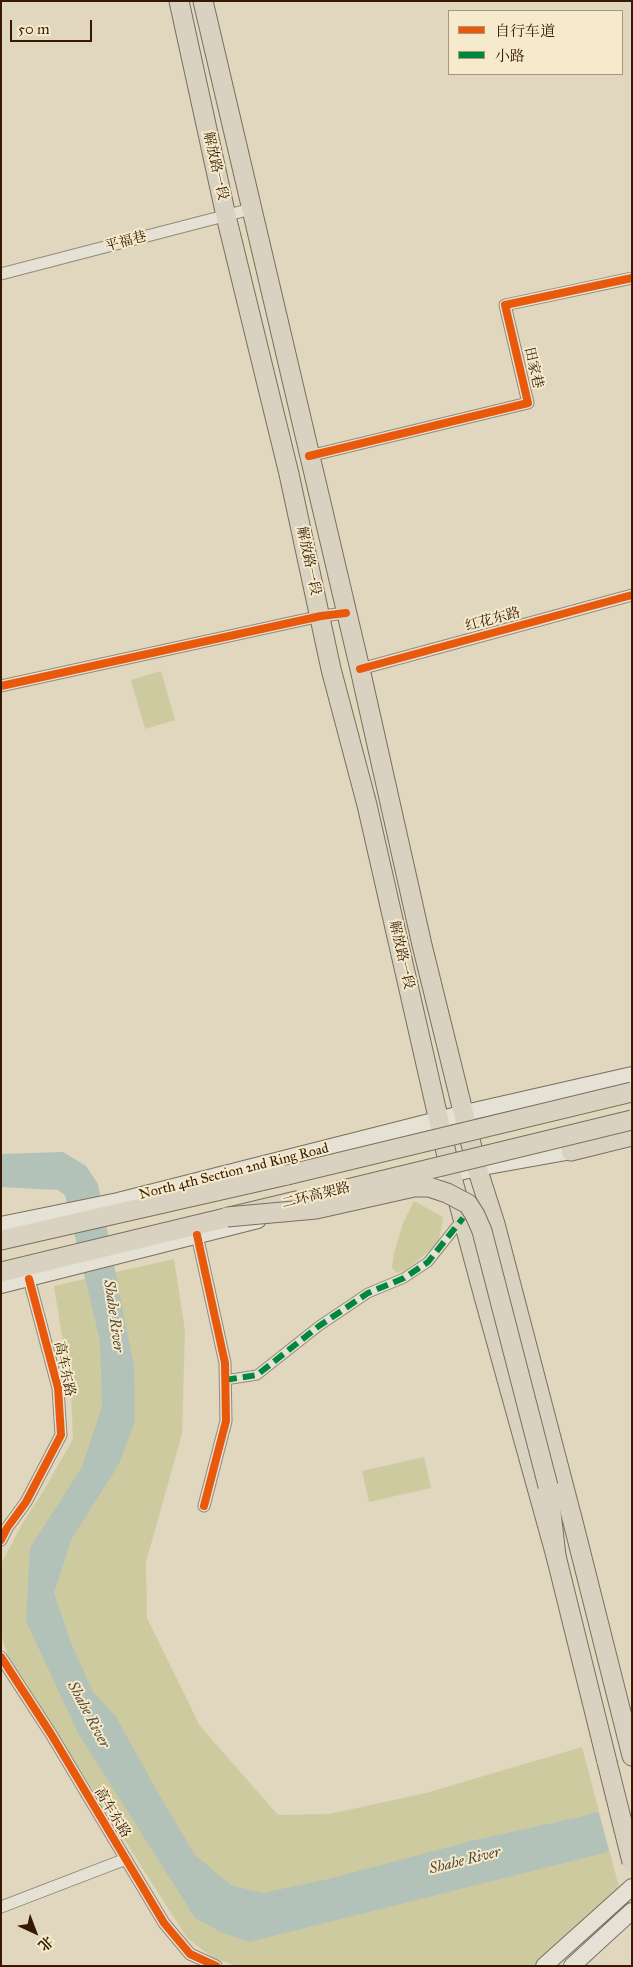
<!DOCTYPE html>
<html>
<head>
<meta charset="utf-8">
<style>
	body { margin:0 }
	#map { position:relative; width:633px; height:1967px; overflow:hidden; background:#e0d7be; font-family:"IM FELL Great Primer","Noto Serif SC",serif }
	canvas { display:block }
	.frame { position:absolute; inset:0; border:2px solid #361900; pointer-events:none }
	.legend { position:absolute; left:448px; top:10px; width:175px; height:65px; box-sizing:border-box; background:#f5eacb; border:1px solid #a9967a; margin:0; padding:6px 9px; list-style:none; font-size:15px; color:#361900 }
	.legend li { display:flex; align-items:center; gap:10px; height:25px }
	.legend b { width:25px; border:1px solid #a9967a }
	.north { position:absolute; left:10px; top:1907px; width:50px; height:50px; -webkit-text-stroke:4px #f5eacb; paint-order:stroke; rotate:137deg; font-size:14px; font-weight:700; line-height:20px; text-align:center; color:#361900 }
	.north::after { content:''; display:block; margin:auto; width:18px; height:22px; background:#361900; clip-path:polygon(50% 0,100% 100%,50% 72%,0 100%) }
	.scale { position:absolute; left:10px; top:20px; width:82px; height:22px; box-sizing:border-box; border:2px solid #361900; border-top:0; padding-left:6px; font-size:15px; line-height:18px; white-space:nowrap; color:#361900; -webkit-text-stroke:4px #f5eacb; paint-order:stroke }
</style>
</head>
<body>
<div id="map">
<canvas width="633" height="1967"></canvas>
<div class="frame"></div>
<ul class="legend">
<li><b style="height:6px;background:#e8590c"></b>自行车道</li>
<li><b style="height:6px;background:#00873e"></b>小路</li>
</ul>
<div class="north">北</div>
<div class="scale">50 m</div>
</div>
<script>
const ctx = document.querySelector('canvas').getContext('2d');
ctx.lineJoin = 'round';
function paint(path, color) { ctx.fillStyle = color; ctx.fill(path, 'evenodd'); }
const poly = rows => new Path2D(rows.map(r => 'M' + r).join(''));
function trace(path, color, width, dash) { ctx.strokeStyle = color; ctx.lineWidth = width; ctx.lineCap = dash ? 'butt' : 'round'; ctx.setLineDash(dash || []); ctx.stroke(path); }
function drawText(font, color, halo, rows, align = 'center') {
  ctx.font = font + ' "IM FELL Great Primer","Noto Serif SC",serif'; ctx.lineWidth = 4; ctx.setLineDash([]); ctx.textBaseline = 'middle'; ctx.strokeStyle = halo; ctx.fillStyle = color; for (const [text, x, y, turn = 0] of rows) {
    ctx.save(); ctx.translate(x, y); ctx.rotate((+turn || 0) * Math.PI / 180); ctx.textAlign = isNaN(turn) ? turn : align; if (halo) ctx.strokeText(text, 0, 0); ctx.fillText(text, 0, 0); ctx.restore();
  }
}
const green = poly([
	[161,671,175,720,145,729,131,680],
	[414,1201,443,1217,441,1230,438,1242,428,1252,406,1270,397,1273,392,1268,394,1253,403,1223],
	[174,1259,185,1331,182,1434,146,1562,147,1618,200,1726,278,1815,329,1814,426,1793,582,1747,619,1887,532,1966,236,1966,213,1958,187,1938,10,1660,1,1635,1,1564,22,1524,44,1490,73,1439,71,1391,54,1286],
	[424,1457,431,1488,369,1502,362,1471]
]);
const water = poly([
	[63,1152,86,1166,98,1184,134,1367,135,1421,119,1464,71,1540,54,1593,71,1643,93,1692,115,1715,161,1798,195,1855,231,1885,262,1893,328,1879,475,1840,579,1817,632,1803,632,1846,249,1942,221,1932,195,1918,78,1733,26,1621,30,1548,82,1467,102,1407,100,1341,65,1195,58,1190,1,1187,1,1154]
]);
const pier = poly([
	[632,1800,632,1849,610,1854,598,1809]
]);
const pedestrian = poly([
	[225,1380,257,1375,319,1326,368,1293,404,1278,428,1262,463,1218]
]);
const minor = poly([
	[1,274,251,209],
	[309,456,528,403,505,305,632,278],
	[360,669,632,595],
	[1,686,321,616,346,613],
	[197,1235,225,1363,226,1421,204,1506],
	[1,1540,7,1528,26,1502,61,1435,58,1388,29,1279],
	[1,1657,51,1734,164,1923,190,1954,216,1966],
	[1,1907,126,1859]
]);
const secondary = poly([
	[411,1183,477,1168,583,1149],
	[1,1225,118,1201,465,1113,632,1075],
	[1,1285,258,1220],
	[544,1966,632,1887],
	[572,1966,632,1911]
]);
const primary = poly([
	[179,1,226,216,289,474,331,669,367,805,451,1174,483,1293,556,1556,607,1762],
	[203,1,360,669,422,945,477,1168,495,1224,573,1522,632,1756]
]);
const trunk = poly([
	[571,1151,632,1136],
	[1,1240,287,1175],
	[1,1272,296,1201],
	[548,1486,556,1556]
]);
const primaryBridge = poly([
	[607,1762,632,1862]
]);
const trunkBridge = poly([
	[287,1175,632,1092],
	[339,1191,632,1120],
	[227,1217,316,1209,414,1187,429,1187,447,1193,468,1204,475,1215,482,1231,548,1486]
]);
const quiet = poly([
	[225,1380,257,1375,319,1326,368,1293,404,1278,428,1262,463,1218]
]);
const cycleway = poly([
	[309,456,528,403,505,305,632,278],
	[360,669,632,595],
	[1,686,321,616,346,613],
	[197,1235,225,1363,226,1421,204,1506],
	[1,1540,7,1528,26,1502,61,1435,58,1388,29,1279],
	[1,1657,51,1734,164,1923,190,1954,216,1966]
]);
const streetNames = [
	["解放路一段",215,166,77],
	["平福巷",126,242,-15],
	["田家巷",533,368,77],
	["解放路一段",308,561,78],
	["红花东路",493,620,-15],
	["解放路一段",401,955,77],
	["North 4th Section 2nd Ring Road",234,1172,-14],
	["二环高架路",316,1196,-14],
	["高车东路",64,1369,78],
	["高车东路",112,1813,59]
];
const waterNames = [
	["Shahe River",113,1316,82],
	["Shahe River",88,1715,62],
	["Shahe River",465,1861,-14]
];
paint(green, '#ceca9f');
paint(water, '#b2c2b8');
paint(pier, '#e0d7be');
trace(pedestrian, '#928978', 11);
trace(minor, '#928978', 13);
trace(secondary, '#796f5f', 18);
trace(primary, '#796f5f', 21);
trace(trunk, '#796f5f', 21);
trace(pedestrian, '#e6e1d5', 9);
trace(minor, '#e6e1d5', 11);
trace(secondary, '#e6e1d5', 16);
trace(primary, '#dad2c1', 19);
trace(trunk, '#dad2c1', 19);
trace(primaryBridge, '#796f5f', 21, []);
trace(trunkBridge, '#796f5f', 21, []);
trace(primaryBridge, '#dad2c1', 19);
trace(trunkBridge, '#dad2c1', 19);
trace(quiet, '#00873e', 6, [12, 6]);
trace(cycleway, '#e8590c', 8);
drawText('14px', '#361900', '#f5eacb', streetNames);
drawText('italic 15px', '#564937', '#f5eacb', waterNames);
</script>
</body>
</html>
